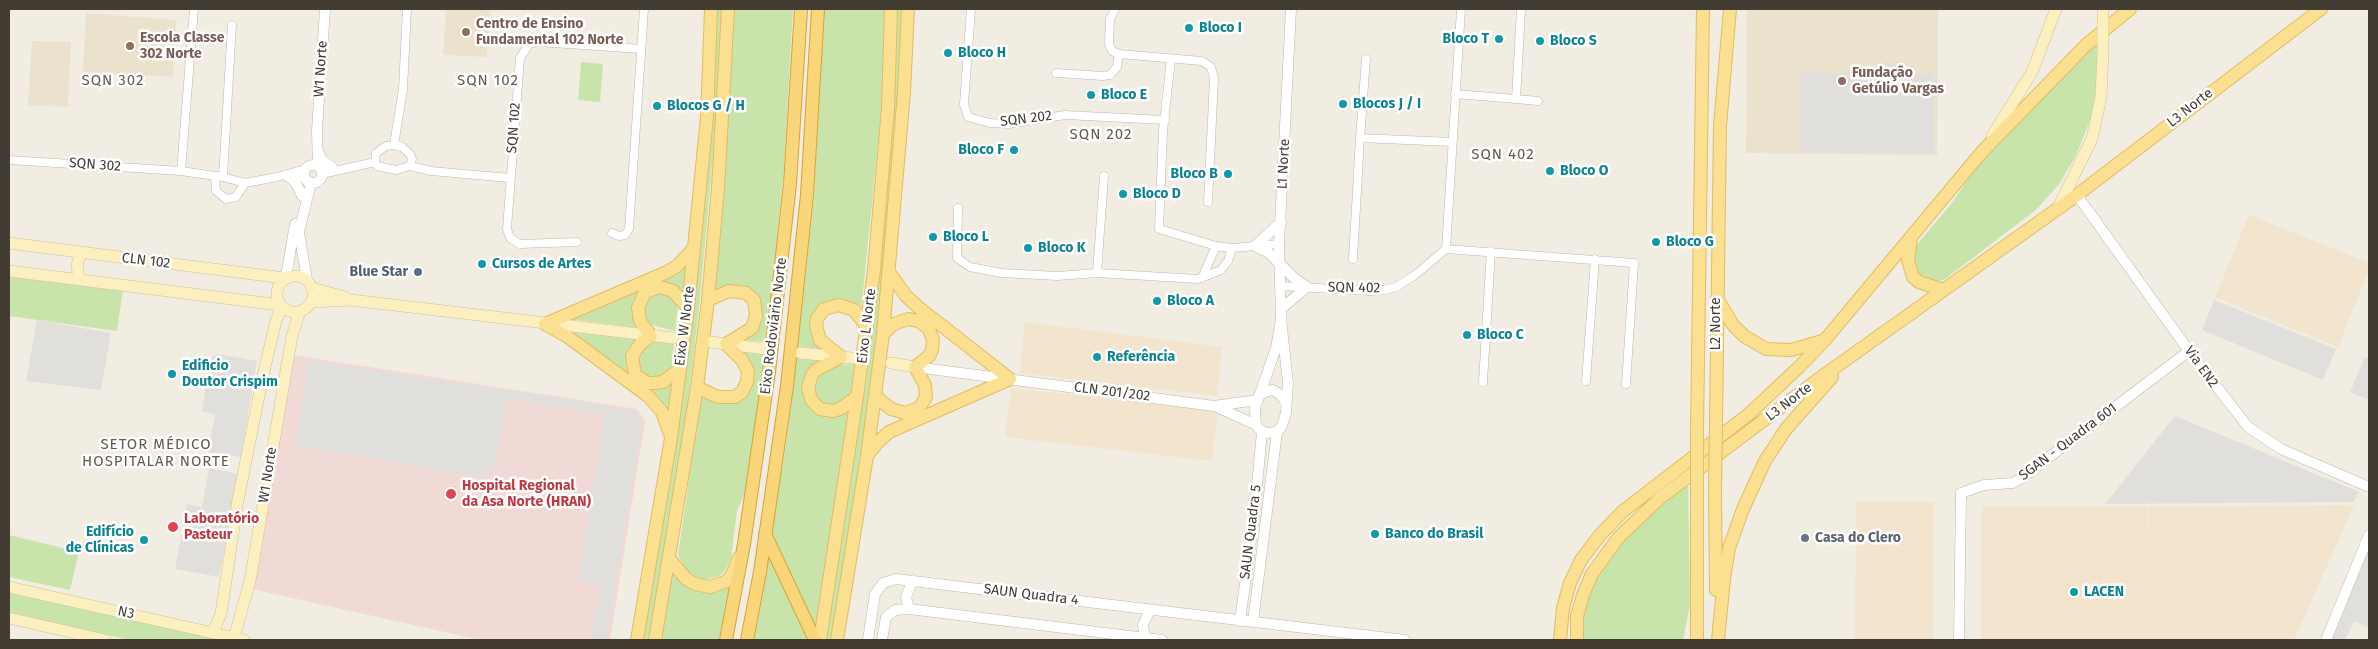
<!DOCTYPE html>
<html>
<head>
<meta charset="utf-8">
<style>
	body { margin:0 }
	#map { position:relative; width:2378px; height:649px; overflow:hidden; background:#f1ede2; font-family:"Fira Sans",sans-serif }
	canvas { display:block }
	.frame { position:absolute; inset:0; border:10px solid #423c33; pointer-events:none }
</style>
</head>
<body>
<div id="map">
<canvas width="2378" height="649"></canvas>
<div class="frame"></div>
</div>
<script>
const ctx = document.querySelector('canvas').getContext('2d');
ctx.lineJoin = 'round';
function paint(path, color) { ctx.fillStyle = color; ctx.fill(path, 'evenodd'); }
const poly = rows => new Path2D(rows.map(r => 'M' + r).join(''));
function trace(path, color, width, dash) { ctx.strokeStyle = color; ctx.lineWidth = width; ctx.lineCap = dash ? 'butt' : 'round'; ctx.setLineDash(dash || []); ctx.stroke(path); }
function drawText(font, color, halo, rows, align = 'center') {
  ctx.font = font + ' "Fira Sans",sans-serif'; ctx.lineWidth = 5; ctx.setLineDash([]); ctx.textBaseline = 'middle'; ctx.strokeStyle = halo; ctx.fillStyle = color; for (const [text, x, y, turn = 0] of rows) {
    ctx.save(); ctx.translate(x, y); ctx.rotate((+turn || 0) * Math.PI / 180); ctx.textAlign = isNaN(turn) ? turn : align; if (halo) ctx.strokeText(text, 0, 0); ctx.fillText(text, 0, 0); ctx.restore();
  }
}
const commercial = poly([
	[2249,215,2369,263,2369,270,2338,347,2215,297],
	[1025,322,1222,347,1217,396,1020,373],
	[1011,388,1218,411,1212,461,1005,437],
	[1856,501,1934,502,1933,640,1855,640],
	[2354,505,2294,640,1981,640,1982,506,2147,507,2147,553,2148,507]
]);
const education = poly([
	[446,9,490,9,487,57,443,55],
	[1747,9,1938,9,1937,155,1746,153],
	[86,13,176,20,173,77,83,72],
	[32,41,71,42,68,107,28,105]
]);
const medical = poly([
	[293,355,637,409,645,421,610,640,481,640,252,589]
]);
const green = poly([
	[716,9,722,9,718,101,699,308,686,418,662,564,648,640,641,640,654,567],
	[728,9,793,9,784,168,767,342,738,340,745,338,755,298,713,294,722,222,721,188],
	[824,9,886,9,881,115,861,311,852,303,839,299,827,302,818,309,826,350,798,346,814,196],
	[896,9,902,9,896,127,889,220,868,412,831,640,823,640,851,482,867,366,878,275],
	[2097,39,2097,79,2092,115,2076,156,2059,184,2037,209,1945,279,1937,282,1917,275,1913,251,1914,248,1952,203,1974,170,2013,122],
	[581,62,603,64,600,102,578,100],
	[688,258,684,300,681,294,639,292,635,298,634,303,640,328,567,319],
	[9,277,123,289,117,331,9,316],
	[665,290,678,303,675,331,648,324,641,303,643,299],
	[566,329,640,337,628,349,625,356,627,369,637,381,675,375,669,418],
	[651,341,674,342,672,366,669,372,666,375,652,379,634,367,635,354],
	[734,348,765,353,746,491,737,511,731,559,726,569,719,576,703,580,687,572,678,555,702,391,725,401,752,380],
	[797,357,823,360,807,401,850,407,814,640,751,640,785,452],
	[854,364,851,392,847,399,834,406,815,402,811,385,817,374,836,365],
	[1688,481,1690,605,1683,640,1581,640,1586,592,1618,541],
	[9,535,79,552,70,590,9,577],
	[671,566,689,586,731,579,719,640,658,640],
	[9,593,221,640,130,640,9,613]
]);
const parking = poly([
	[1801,73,1934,74,1934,153,1801,152],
	[2214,300,2336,349,2323,380,2202,330],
	[37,320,111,333,101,390,26,381],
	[217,354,257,361,241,457,208,452,215,415,202,411,211,358],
	[2365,357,2369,359,2369,400,2350,392],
	[309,361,579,401,636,412,642,424,606,640,591,640,601,585,578,581,605,415,507,399,496,463,481,477,296,446],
	[2175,416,2359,492,2354,502,2105,504],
	[209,468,238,474,219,577,175,569,187,504,202,507],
	[2369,543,2369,628,2354,621,2345,640,2328,640]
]);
const minor = poly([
	[971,9,964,104,968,117,990,123,1008,124,1065,115,1165,120],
	[1115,9,1110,19,1109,44,1112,51,1119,54,1202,61,1211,67,1214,79,1208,202],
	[1171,59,1163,131,1159,229,1216,246,1232,248,1279,244],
	[1366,59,1360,138,1452,142],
	[1056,73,1103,76,1110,75,1117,67,1119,54],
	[1455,94,1516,99,1521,9],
	[1516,99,1538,101],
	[394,145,403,89,407,9],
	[394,145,402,147,410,154,412,159,410,166,396,170,377,166,375,162,376,153,386,146,394,145],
	[9,160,181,171,223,177,245,183,277,177,305,169],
	[410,166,431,171,510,178],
	[181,171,194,9],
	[322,174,375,162],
	[215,176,216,191,226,199,236,197,245,183],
	[223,177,232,25],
	[287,177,304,177],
	[958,208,957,258,970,267,1002,273,1057,276,1097,273,1198,279,1221,270,1228,261,1232,248],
	[612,233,619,236,625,235,629,229,644,9],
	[577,242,520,244,510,238,507,229,520,58,529,44,538,42,641,49],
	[1446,249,1461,9],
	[1353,259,1360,138],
	[1097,273,1104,176],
	[1202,278,1216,246],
	[1280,286,1370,291,1384,290,1396,287,1415,275,1446,249,1634,263,1626,384],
	[1586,381,1595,259],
	[1483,382,1491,251]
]);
const tertiary = poly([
	[318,152,323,161,332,167],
	'304 174a9 9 0 1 1 18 0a9 9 0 1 1-18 0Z',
	[318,166,317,130,325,9],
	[290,177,297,185,302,196],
	[2077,195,2189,351,2248,427,2281,449,2369,487],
	[1281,222,1255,246,1269,253,1293,277,1307,287,1281,309],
	[286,277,295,224],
	[307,280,299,232,311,183],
	[1281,319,1276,348,1255,408,1256,425,1259,429,1266,433,1277,432,1282,426,1286,413,1288,383,1281,319,1279,244,1291,9],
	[915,367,1214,406,1258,400],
	[1260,395,1267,391,1273,390,1281,395,1286,403],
	[1217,407,1256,425],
	[909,609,906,597,913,580],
	[1240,621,1254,517,1262,432],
	[1253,622,1277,432],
	[1145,638,1143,625,1150,610],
	[868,640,875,594,883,583,896,579,1405,640],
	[882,640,886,617,895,610,909,609,1162,640],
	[1959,640,1961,493,1984,485,2013,483,2023,477,2189,351],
	[2326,640,2369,535]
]);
const secondary = poly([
	[1992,136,2032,72,2056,9],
	[2059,206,2092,139,2101,97,2103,53],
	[9,243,284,278],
	[9,271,280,305],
	'277 294a18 18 0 1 1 36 0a18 18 0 1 1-36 0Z',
	[79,279,77,265,81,253],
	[312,288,345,297],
	[311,302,351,300,673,338],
	[711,342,765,349],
	[800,353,852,358],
	[891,363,915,367],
	[9,587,244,640],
	[9,618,105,640],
	[213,632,221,614,238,500,264,371,276,321,282,306],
	[234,638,250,581,292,336,300,311]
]);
const primary = poly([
	[1911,238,1908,260,1913,277,1919,282,1943,290],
	[1717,298,1733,325,1744,336,1766,349,1791,350,1822,341],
	[545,324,568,337,648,396,662,412,670,434],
	[545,324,667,272,677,266,694,248],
	[680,369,663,382,654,383,648,383,635,375,632,356,641,343,651,336,640,321,638,308,645,292,660,287,673,291,688,308],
	[697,387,715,396,722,397,735,397,742,392,747,382,748,371,742,360,726,344,752,328,756,316,754,300,746,293,729,291,708,300],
	[875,396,891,409,905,413,919,408,926,397,925,385,915,367,929,356,932,350,933,340,929,329,919,321,908,319,894,324,883,334],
	[857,397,840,409,833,411,820,409,811,400,808,387,812,375,816,370,841,357,820,340,816,326,817,319,824,309,839,305,854,310,867,327],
	[1716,423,1720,126,1730,9],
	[1697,430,1703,9],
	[867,456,877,443,889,432,1010,379,918,307,906,296,889,272],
	[1715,491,1716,590],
	[669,558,686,579,695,584,710,587,727,581,733,573,739,558],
	[637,640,671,438,688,308,707,117,711,9],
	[655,640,697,387,708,300,718,188,728,9],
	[820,640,857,397,874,270,888,108,891,9],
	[837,640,867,456,883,334,904,93,908,9],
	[1560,640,1563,608,1570,583,1581,560,1600,535,1622,512,1749,414,1799,367,1824,341,1981,153,2086,45,2130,9],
	[1577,640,1577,616,1583,595,1592,574,1618,538,1660,498,1816,381,2077,195,2321,9],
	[1697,640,1697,493],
	[1718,640,1724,579,1729,548,1743,509,1765,461,1786,429,1832,377]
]);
const trunk = poly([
	[765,534,815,640],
	[726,640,744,544,769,372,790,184,801,9],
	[747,640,760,572,787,386,807,195,818,9]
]);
const secondaryBridge = poly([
	[2103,9,2103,53]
]);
const primaryBridge = poly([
	[1697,430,1697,493],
	[1715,491,1716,423]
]);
const markers = [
	[1189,28,5,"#0f9aa8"],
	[466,32,5,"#8d6e63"],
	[1499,39,5,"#0f9aa8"],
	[1540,41,5,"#0f9aa8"],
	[130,46,5,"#8d6e63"],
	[948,53,5,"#0f9aa8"],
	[1842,81,5,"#8d6e63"],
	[1091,95,5,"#0f9aa8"],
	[1343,104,5,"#0f9aa8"],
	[657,106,5,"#0f9aa8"],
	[1014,150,5,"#0f9aa8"],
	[1550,171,5,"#0f9aa8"],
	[1228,174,5,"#0f9aa8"],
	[1123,194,5,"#0f9aa8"],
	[933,237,5,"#0f9aa8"],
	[1656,242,5,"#0f9aa8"],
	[1028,248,5,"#0f9aa8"],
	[482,264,5,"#0f9aa8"],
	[418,272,5,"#5c6f8a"],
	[1157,301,5,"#0f9aa8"],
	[1467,335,5,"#0f9aa8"],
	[1097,357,5,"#0f9aa8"],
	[172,374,5,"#0f9aa8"],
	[451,494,6,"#e0444e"],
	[173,527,6,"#e0444e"],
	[1375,534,5,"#0f9aa8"],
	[1805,538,5,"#6b7280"],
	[144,540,5,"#0f9aa8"],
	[2074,592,5,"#0f9aa8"]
];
const educationNames = [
	["Centro de Ensino",476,24],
	["Fundamental 102 Norte",476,40],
	["Escola Classe",140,38],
	["302 Norte",140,54],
	["Fundação",1852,73],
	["Getúlio Vargas",1852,89]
];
const cultureNames = [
	["Bloco I",1199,28],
	["Bloco T",1489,39,"right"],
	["Bloco S",1550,41],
	["Bloco H",958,53],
	["Bloco E",1101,95],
	["Blocos J / I",1353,104],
	["Blocos G / H",667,106],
	["Bloco F",1004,150,"right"],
	["Bloco O",1560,171],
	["Bloco B",1218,174,"right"],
	["Bloco D",1133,194],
	["Bloco L",943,237],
	["Bloco G",1666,242],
	["Bloco K",1038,248],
	["Cursos de Artes",492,264],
	["Bloco A",1167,301],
	["Bloco C",1477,335],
	["Referência",1107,357],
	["Edificio",182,366],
	["Doutor Crispim",182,382],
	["Edifício",134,532,"right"],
	["de Clínicas",134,548,"right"],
	["Banco do Brasil",1385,534],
	["LACEN",2084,592]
];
const streetNames = [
	["W1 Norte",321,69,-86],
	["L3 Norte",2190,108,-38],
	["SQN 202",1026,119,-7],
	["SQN 102",514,128,-86],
	["L1 Norte",1284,164,-87],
	["SQN 302",95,165,4],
	["CLN 102",146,261,7],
	["SQN 402",1354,288,1],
	["L2 Norte",1716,324,-90],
	["Eixo W Norte",685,326,-83],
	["Eixo Rodoviário Norte",774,326,-83],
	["Eixo L Norte",867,326,-83],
	["Via EN2",2201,367,54],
	["CLN 201/202",1112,392,7],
	["L3 Norte",1789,402,-37],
	["SGAN - Quadra 601",2068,442,-37],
	["W1 Norte",268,475,-81],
	["SAUN Quadra 5",1251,532,-83],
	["SAUN Quadra 4",1031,595,7],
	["N3",126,613,12]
];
const serviceNames = [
	["Blue Star",408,272]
];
const healthNames = [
	["Hospital Regional",462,486],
	["da Asa Norte (HRAN)",462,502],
	["Laboratório",184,519],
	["Pasteur",184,535]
];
const worshipNames = [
	["Casa do Clero",1815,538]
];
const neighbourhoodNames = [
	["SQN 302",113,81],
	["SQN 102",488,81],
	["SQN 202",1101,135],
	["SQN 402",1503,155],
	["SETOR MÉDICO",156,445],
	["HOSPITALAR NORTE",156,462]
];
paint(commercial, '#f3e4cd');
paint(education, '#eae2cc');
paint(medical, '#f1dad5');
paint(green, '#c9e4ab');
paint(parking, '#e1dfdb');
trace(minor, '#beb7a8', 9);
trace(tertiary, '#beb7a8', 11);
trace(secondary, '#d0c193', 12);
trace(primary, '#dfbd62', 14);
trace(trunk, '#d8a135', 14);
trace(minor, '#fff', 8);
trace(tertiary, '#fff', 10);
trace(secondary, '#fdf0c0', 11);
trace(primary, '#fbe091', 12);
trace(trunk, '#fad67b', 12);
trace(secondaryBridge, '#d0c193', 12, []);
trace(primaryBridge, '#dfbd62', 14, []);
trace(secondaryBridge, '#fdf0c0', 11);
trace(primaryBridge, '#fbe091', 12);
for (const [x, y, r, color] of markers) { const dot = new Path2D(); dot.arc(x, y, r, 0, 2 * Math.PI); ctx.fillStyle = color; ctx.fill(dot); trace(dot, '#fff', 2); }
drawText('bold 14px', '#785e54', '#fff', educationNames, 'left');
drawText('bold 14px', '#0d838f', '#fff', cultureNames, 'left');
drawText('14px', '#423c33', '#fff', streetNames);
drawText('bold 14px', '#4e5e75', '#fff', serviceNames, 'right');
drawText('bold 14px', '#be3a42', '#fff', healthNames, 'left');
drawText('bold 14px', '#5b616d', '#fff', worshipNames, 'left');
ctx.letterSpacing = '1px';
drawText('15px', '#645b4b', '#fff', neighbourhoodNames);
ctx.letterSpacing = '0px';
</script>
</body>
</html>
